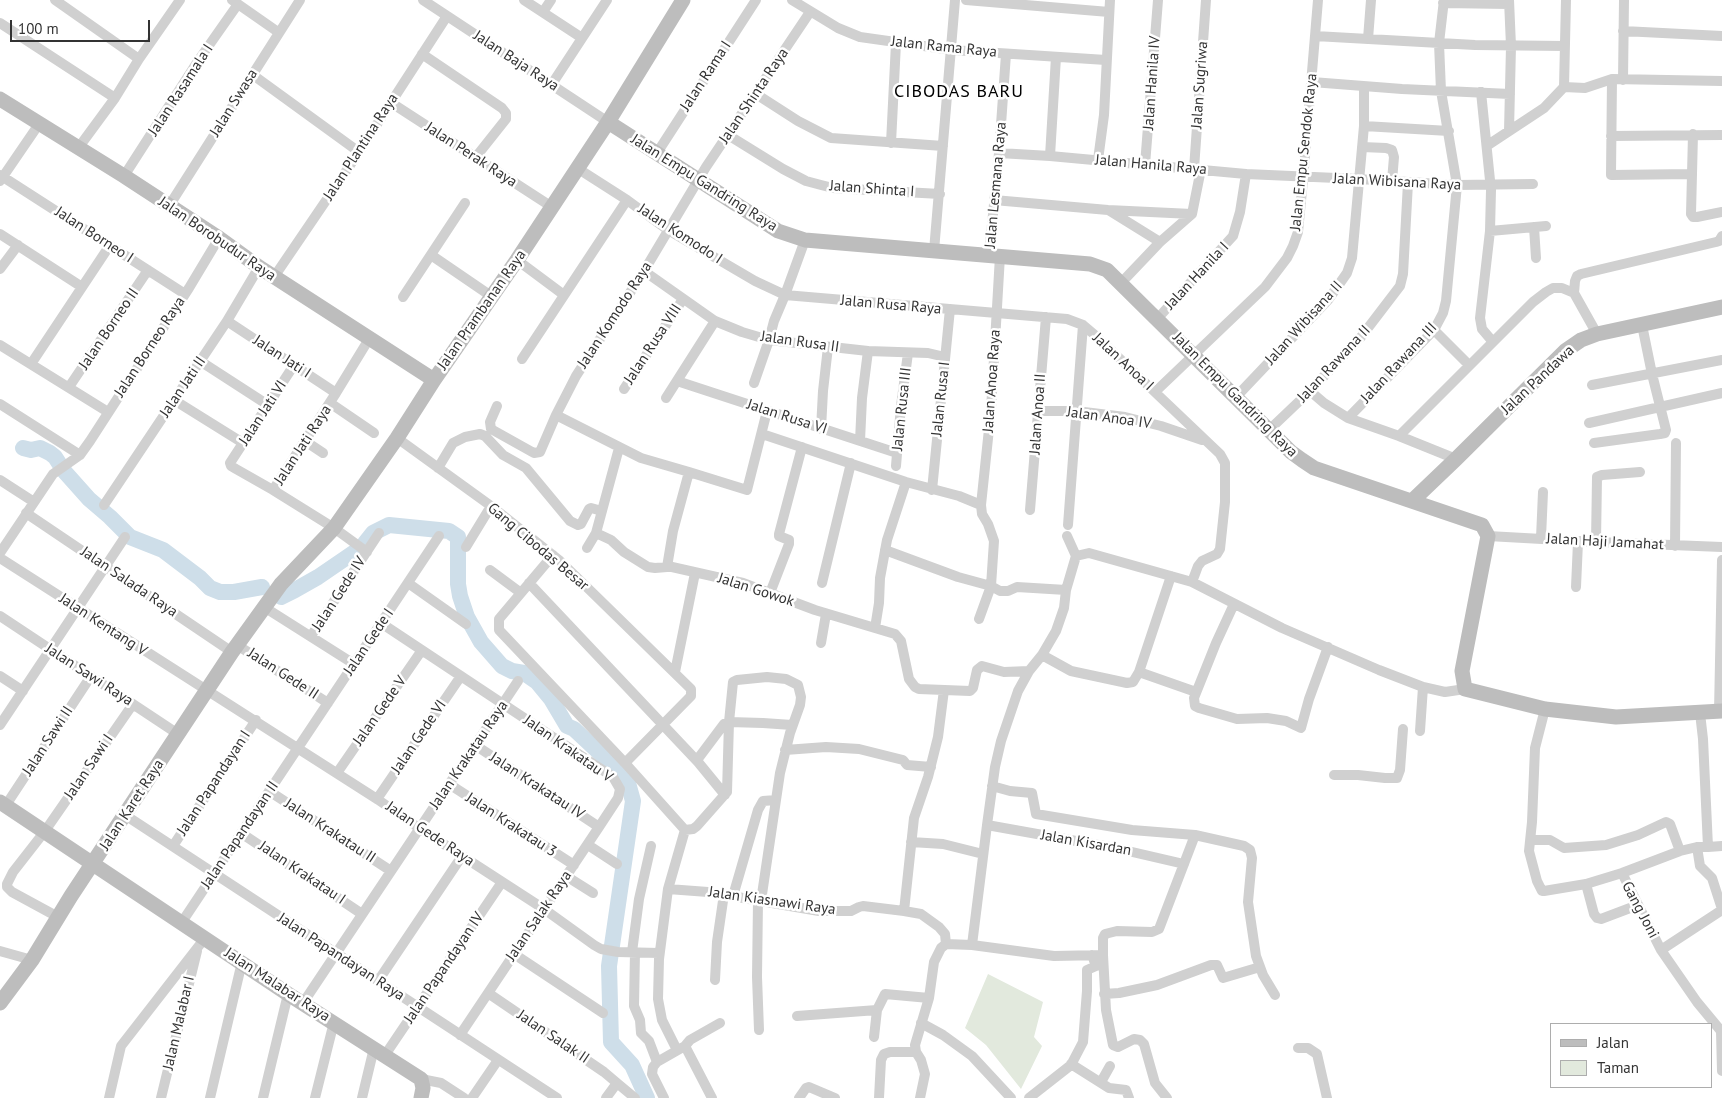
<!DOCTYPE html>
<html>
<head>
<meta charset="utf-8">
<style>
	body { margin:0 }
	#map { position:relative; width:1722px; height:1098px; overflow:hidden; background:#fff; font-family:"PT Sans",sans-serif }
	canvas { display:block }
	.legend { position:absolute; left:1550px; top:1023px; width:162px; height:65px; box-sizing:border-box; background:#fff; border:1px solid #adadad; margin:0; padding:6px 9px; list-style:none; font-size:15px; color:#333 }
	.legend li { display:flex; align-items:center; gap:10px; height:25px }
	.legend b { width:25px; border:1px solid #adadad }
	.scale { position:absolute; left:10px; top:20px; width:140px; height:22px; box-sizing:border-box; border:2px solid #333; border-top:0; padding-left:6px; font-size:15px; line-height:18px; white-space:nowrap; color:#333; -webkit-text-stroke:4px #fff; paint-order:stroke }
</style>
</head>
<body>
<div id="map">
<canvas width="1722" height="1098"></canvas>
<ul class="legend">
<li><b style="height:6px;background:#bdbdbd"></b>Jalan</li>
<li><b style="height:14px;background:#e2e9dd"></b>Taman</li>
</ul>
<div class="scale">100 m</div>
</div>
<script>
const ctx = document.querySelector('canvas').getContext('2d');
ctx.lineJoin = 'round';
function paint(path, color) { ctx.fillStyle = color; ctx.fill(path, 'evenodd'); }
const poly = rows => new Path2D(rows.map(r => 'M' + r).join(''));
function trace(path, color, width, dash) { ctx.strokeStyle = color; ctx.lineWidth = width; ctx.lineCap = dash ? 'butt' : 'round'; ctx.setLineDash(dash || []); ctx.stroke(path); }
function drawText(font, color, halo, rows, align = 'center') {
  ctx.font = font + ' "PT Sans",sans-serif'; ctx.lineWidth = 5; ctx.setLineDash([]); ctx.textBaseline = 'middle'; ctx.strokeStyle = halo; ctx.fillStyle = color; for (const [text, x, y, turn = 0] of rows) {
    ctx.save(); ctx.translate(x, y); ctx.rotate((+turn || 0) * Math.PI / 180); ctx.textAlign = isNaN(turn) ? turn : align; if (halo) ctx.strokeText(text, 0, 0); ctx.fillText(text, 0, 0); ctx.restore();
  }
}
const green = poly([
	[988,974,1043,1002,1034,1037,1042,1046,1021,1089,986,1045,965,1028]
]);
const river = poly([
	[23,448,31,450,40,448,50,453,55,457,64,471,89,499,110,517,130,537,163,550,200,578,210,588,220,592,234,592,262,587],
	[365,543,373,533,389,525,449,531,458,537,458,584,460,596,467,617,481,642,502,666,512,671,524,673,537,682,551,699,567,726,574,729,619,771,628,783,633,801,609,966,611,1042,632,1065,647,1098],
	[281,597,295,590,318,577,359,549]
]);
const street = poly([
	[55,0,139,59],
	[232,0,278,32],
	[423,0,608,122],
	[524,0,582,38],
	[792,0,838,28,860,37,952,50,1106,60],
	[966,0,1109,12],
	[1443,3,1509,4],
	[543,12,551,0],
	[0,23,115,98],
	[1623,31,1722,36],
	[1315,36,1475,45,1565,46],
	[1368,39,1371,0],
	[422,54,502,108,506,113,506,119,475,158],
	[253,75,359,152],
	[1612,79,1611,175,1692,174],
	[1623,80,1624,0],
	[1312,82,1402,89,1510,94],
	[552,84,607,0],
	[1564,87,1585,88,1612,79,1722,81],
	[1564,87,1566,0],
	[1481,92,1491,190,1490,231,1480,318,1482,329,1493,342],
	[756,94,798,121,831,138,943,146],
	[390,102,552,207],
	[1364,126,1449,131],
	[1509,131,1511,46,1509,0],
	[1693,134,1691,214,1693,217,1697,217,1722,212],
	[728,135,783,169,806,181,821,185,833,188,940,194],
	[1611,136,1722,135],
	[891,143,896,43],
	[1488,145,1544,108,1564,87],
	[79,147,115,98,139,59,180,0],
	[1362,147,1386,148,1392,150,1394,157,1392,181],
	[657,153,756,0],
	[999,153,1050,156,1246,174,1359,179,1457,185,1533,184],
	[1050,156,1056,57],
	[1098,160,1104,115,1110,0],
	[1145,165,1158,0],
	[577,168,627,200,668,230,755,281,785,295,1067,319,1083,325,1096,336,1220,454,1225,463,1225,502,1220,549,1217,554,1202,561,1198,566,1192,582],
	[1194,169,1206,0],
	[0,175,185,294],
	[124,176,198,61,238,4],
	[0,181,39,124],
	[994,200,1108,210,1192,214],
	[169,206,300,0],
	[1110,211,1160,242],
	[1534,227,1536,258],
	[1490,231,1546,226],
	[0,234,82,287],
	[934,251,955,0],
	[431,255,491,296],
	[989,255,999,153,1006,54],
	[517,260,564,295],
	[0,269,18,245],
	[644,271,715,321,742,332,769,340,868,351,928,353,945,357],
	[274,277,359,152,447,16],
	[1121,283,1160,242,1192,214,1201,169],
	[1574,293,1575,281,1577,276,1581,274,1716,242,1719,241,1722,236],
	[403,297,465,203],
	[1158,318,1233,236,1240,212,1246,174],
	[227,321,336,393],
	[1434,330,1469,365],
	[0,345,108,412],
	[522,359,627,200],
	[200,361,268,405],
	[31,364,110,245],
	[677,381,897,453],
	[754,383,769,340,774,321,785,295,805,240],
	[1592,385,1722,360],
	[69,387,148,270],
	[624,389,683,299],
	[1310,391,1324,403,1348,418,1399,436,1456,459],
	[1155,392,1265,287,1287,258,1293,246,1298,232,1303,180,1318,0],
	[1236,397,1328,300,1347,273,1352,258,1364,126,1364,87],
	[666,398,715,321],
	[174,400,243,443],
	[330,403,374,433],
	[0,404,80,455],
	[497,406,490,422,491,429,534,453,540,452,556,415,576,376,644,271,706,167,810,12],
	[1039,411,1076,411,1125,417,1161,426,1202,440],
	[556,415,641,458,689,472,673,531,667,567,672,567,743,583,815,610,895,634,901,641,909,679,915,687,919,689,970,691,973,688,977,670,982,666,1004,672,1029,671],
	[1348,418,1434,330,1443,313,1446,301,1457,185,1441,91,1439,43,1444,0],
	[1589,423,1722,393],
	[821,429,823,391,828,347],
	[1269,430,1310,391,1361,337,1400,286,1403,274,1408,183],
	[762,434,906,482,959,496,981,505],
	[1399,436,1533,302,1546,292,1553,288,1562,288,1574,293,1597,334],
	[397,438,491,506,560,561,691,689,691,696,625,763],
	[305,441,323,453],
	[860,441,862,398,868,351],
	[1594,443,1660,434,1665,433,1666,430,1652,374,1642,325],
	[896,466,901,406,908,353],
	[438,468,453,443,465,437,480,434,485,436,503,455,526,468,570,521,578,525,581,524,589,509,591,508,602,511],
	[689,472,747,490,767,411],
	[0,480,34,502],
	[273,490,236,469,231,466,230,463,294,365],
	[932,490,950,309],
	[104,505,227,321,259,267],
	[1030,510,1046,317],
	[26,513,232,652],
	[1068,525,1083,325],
	[596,533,611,540,624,552,648,567,655,568,667,567],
	[1067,536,1076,556],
	[1488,536,1596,542,1722,547],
	[1541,538,1543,492],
	[1596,542,1597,477,1602,475,1640,472],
	[1675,546,1676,443],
	[466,547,491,506],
	[587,548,596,533,619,448],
	[885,550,958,577,991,586,1000,591,1008,591,1017,587,1066,590],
	[367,552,334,528,273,490,336,393,369,339],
	[0,553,53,474,80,455,90,441,189,288,219,238],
	[553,555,499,619,499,630,625,763,685,830,693,829,697,826,727,792,729,722,733,682,737,680,767,677,786,679,798,685,801,697,800,705,790,733,780,773,761,901],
	[0,558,377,799,419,828,544,909,594,945,601,949,618,952,659,953],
	[490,570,521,593],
	[408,583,466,624],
	[529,583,698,762,725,795],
	[822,583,851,463],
	[1576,587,1578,542],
	[770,593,789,544,789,540,779,536,779,534,802,447],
	[1234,604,1216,643,1194,698,1195,706,1199,708,1237,719,1267,718,1286,721,1301,728,1309,699,1328,647],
	[264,607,354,664],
	[0,616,178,734],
	[979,619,991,586,994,541,988,524,982,514,981,505,991,410,1000,256],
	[381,623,613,777,620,789,618,798,599,827,460,1035],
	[875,628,879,603,880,578,887,540,906,482],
	[311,636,379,533],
	[821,643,826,614],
	[237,645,328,703],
	[1042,655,1071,671,1127,683,1133,682,1139,672,1171,576],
	[675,672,695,573],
	[1139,672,1196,692],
	[0,676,23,691],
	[1545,709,1535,748,1532,822,1529,851,1537,881,1542,891,1544,891,1586,884,1622,873,1680,851,1697,847,1708,847,1703,739,1700,713],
	[1719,712,1722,560],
	[0,725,125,537],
	[1420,731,1423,687],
	[475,745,599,827],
	[785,750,826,747,859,749,903,760,907,765,931,767],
	[697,760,724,724,729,722,763,723,792,725],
	[337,773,422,650],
	[1334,775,1358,775,1385,778,1397,778,1400,770,1403,729],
	[449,784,574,865],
	[992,786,1010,791,1032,793,1036,814,1132,830,1195,835,1244,846,1250,850,1252,858,1248,902,1256,956,1263,975,1275,995],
	[269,791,391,871],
	[377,799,461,676],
	[6,805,91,676],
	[125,815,557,1098],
	[987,825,1115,848,1184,864],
	[241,833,362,914],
	[1531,840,1550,840,1564,848,1606,845,1638,835,1666,822,1670,824,1680,851],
	[911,842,943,844,983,854],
	[588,845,617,864],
	[173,846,256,720],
	[1697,847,1700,866,1712,878,1722,909],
	[1708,847,1722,846],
	[1622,873,1661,950,1697,1002,1721,1031],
	[566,876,593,893],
	[1586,884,1594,914,1597,918,1601,919,1638,905],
	[668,889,708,892,819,911,851,911,859,907,863,906,904,911,921,914,939,927,945,934,946,944],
	[733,896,758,810,763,801,776,800],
	[758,901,757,977,759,1030],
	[904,911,914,818,928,777,938,737,944,690],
	[58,917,12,892,7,887,7,884,13,872,45,831,133,704],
	[182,922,439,536],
	[972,945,1054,956,1103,955,1106,1010,1113,1045,1118,1047,1134,1039,1140,1040,1144,1044,1155,1083,1167,1098],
	[1661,950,1722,910],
	[0,951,32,960],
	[632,952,639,899,651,846],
	[635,952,634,1006,640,1020,641,1033,649,1041,657,1062],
	[514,954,603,1013],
	[1103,955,1103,938,1105,934,1117,931,1152,932,1159,929,1195,835],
	[715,980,717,942,724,894],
	[378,981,462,856],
	[488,993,604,1072,617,1083],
	[1104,994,1119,993,1157,985,1211,965,1217,965,1223,978,1260,967],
	[303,1003,518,681],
	[797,1016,877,1010],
	[921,1023,943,1035,972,1056,1011,1098],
	[1722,1029,1721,1031,1722,1071],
	[874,1037,877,1010,885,994,929,998],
	[685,1046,712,1098],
	[1298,1048,1308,1048,1317,1054,1327,1098],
	[677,1050,662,1020,658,999,659,959,668,889,685,830],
	[385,1055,502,882],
	[1071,1064,1109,1088,1126,1090,1129,1098],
	[421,1079,441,1083,464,1098],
	[1101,1082,1110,1066],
	[109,1098,121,1046,205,938],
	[161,1098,197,951],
	[210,1098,242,962],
	[263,1098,288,994],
	[315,1098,334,1022],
	[362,1098,374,1048],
	[472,1098,498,1060],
	[606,1098,617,1083,635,1098],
	[664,1098,652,1074,653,1067,657,1062,685,1046,690,1040,720,1023],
	[799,1098,806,1088,809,1087,835,1098],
	[879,1098,881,1060,884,1054,890,1052,916,1052],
	[920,1098,925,1074,921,1060,916,1052,915,1045,929,998,934,962,941,948,946,944,972,945,987,825,995,767,1001,741,1018,691,1029,671,1042,655,1056,631,1064,608,1066,590,1076,556,1089,553,1192,582,1282,628,1379,670,1423,687,1445,692,1465,689],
	[1029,1098,1071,1065,1083,1042,1087,991,1087,970,1096,966,1092,955]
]);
const secondary = poly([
	[0,99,124,176,219,238,259,267,434,380],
	[608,122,778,231,805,240,1090,264,1107,270,1291,452,1302,460,1314,468,1482,525,1488,536,1462,671,1465,689,1545,709,1616,717,1722,711],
	[1412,501,1456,459,1565,351,1581,340,1597,334,1722,307],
	[0,802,288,994,421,1079,423,1088,421,1098],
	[0,1003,32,960,71,896,232,652,281,584,334,528,397,438,434,380,517,260,608,122,683,0]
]);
const streetNames = [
	["Jalan Rama Raya",944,47,6],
	["Jalan Baja Raya",516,61,33],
	["Jalan Rama I",706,76,-57],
	["Jalan Hanila IV",1152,83,-86],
	["Jalan Sugriwa",1200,85,-86],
	["Jalan Rasamala I",181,90,-57],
	["Jalan Shinta Raya",754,96,-56],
	["Jalan Swasa",234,103,-58],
	["Jalan Plantina Raya",361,147,-57],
	["Jalan Empu Sendok Raya",1304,152,-84],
	["Jalan Perak Raya",471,155,33],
	["Jalan Hanila Raya",1151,165,5],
	["Jalan Wibisana Raya",1397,182,3],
	["Jalan Empu Gandring Raya",704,183,32],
	["Jalan Lesmana Raya",996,185,-85],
	["Jalan Shinta I",872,189,4],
	["Jalan Komodo I",680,234,33],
	["Jalan Borneo I",94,235,33],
	["Jalan Borobudur Raya",217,239,34],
	["Jalan Hanila I",1197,276,-47],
	["Jalan Rusa Raya",891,305,5],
	["Jalan Prambanan Raya",482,310,-55],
	["Jalan Komodo Raya",615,315,-57],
	["Jalan Wibisana II",1304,323,-48],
	["Jalan Borneo II",109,329,-56],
	["Jalan Rusa II",800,342,8],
	["Jalan Rusa VIII",653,344,-57],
	["Jalan Borneo Raya",150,347,-57],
	["Jalan Jati I",282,357,33],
	["Jalan Anoa I",1123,362,43],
	["Jalan Rawana III",1399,363,-47],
	["Jalan Rawana II",1334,364,-47],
	["Jalan Pandawa",1538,380,-43],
	["Jalan Anoa Raya",992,381,-86],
	["Jalan Jati II",183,387,-56],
	["Jalan Empu Gandring Raya",1235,395,45],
	["Jalan Rusa I",941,399,-84],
	["Jalan Rusa III",902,409,-84],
	["Jalan Jati VI",263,413,-57],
	["Jalan Anoa II",1038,414,-86],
	["Jalan Rusa VI",787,417,18],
	["Jalan Anoa IV",1109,418,8],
	["Jalan Jati Raya",303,445,-57],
	["Jalan Haji Jamahat",1605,542,3],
	["Gang Cibodas Besar",538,547,40],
	["Jalan Salada Raya",129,582,34],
	["Jalan Gowok",756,590,18],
	["Jalan Gede IV",339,594,-57],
	["Jalan Kentang V",103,625,33],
	["Jalan Gede I",369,642,-56],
	["Jalan Gede II",283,674,33],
	["Jalan Sawi Raya",89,675,33],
	["Jalan Gede V",380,711,-55],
	["Jalan Gede VI",419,737,-56],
	["Jalan Sawi II",48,741,-57],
	["Jalan Krakatau V",568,749,35],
	["Jalan Krakatau Raya",469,755,-56],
	["Jalan Sawi I",89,767,-56],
	["Jalan Papandayan I",214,783,-57],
	["Jalan Krakatau IV",537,786,33],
	["Jalan Karet Raya",132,805,-57],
	["Jalan Krakatau 3",511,825,33],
	["Jalan Krakatau II",330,831,33],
	["Jalan Gede Raya",430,834,34],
	["Jalan Papandayan II",240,835,-56],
	["Jalan Kisardan",1086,843,10],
	["Jalan Krakatau I",302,873,34],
	["Jalan Kiasnawi Raya",772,901,8],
	["Gang Joni",1640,910,62],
	["Jalan Salak Raya",539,916,-56],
	["Jalan Papandayan Raya",341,957,33],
	["Jalan Papandayan IV",444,968,-56],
	["Jalan Malabar Raya",277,985,33],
	["Jalan Malabar I",179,1023,-77],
	["Jalan Salak II",553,1037,34]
];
const quarterNames = [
	["CIBODAS BARU",959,92]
];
paint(green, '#e2e9dd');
trace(river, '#cedee9', 16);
trace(street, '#d0d0d0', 10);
trace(secondary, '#bdbdbd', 15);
drawText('15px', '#333', '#fff', streetNames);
ctx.letterSpacing = '1px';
drawText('18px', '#000', '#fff', quarterNames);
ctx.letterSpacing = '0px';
</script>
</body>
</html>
